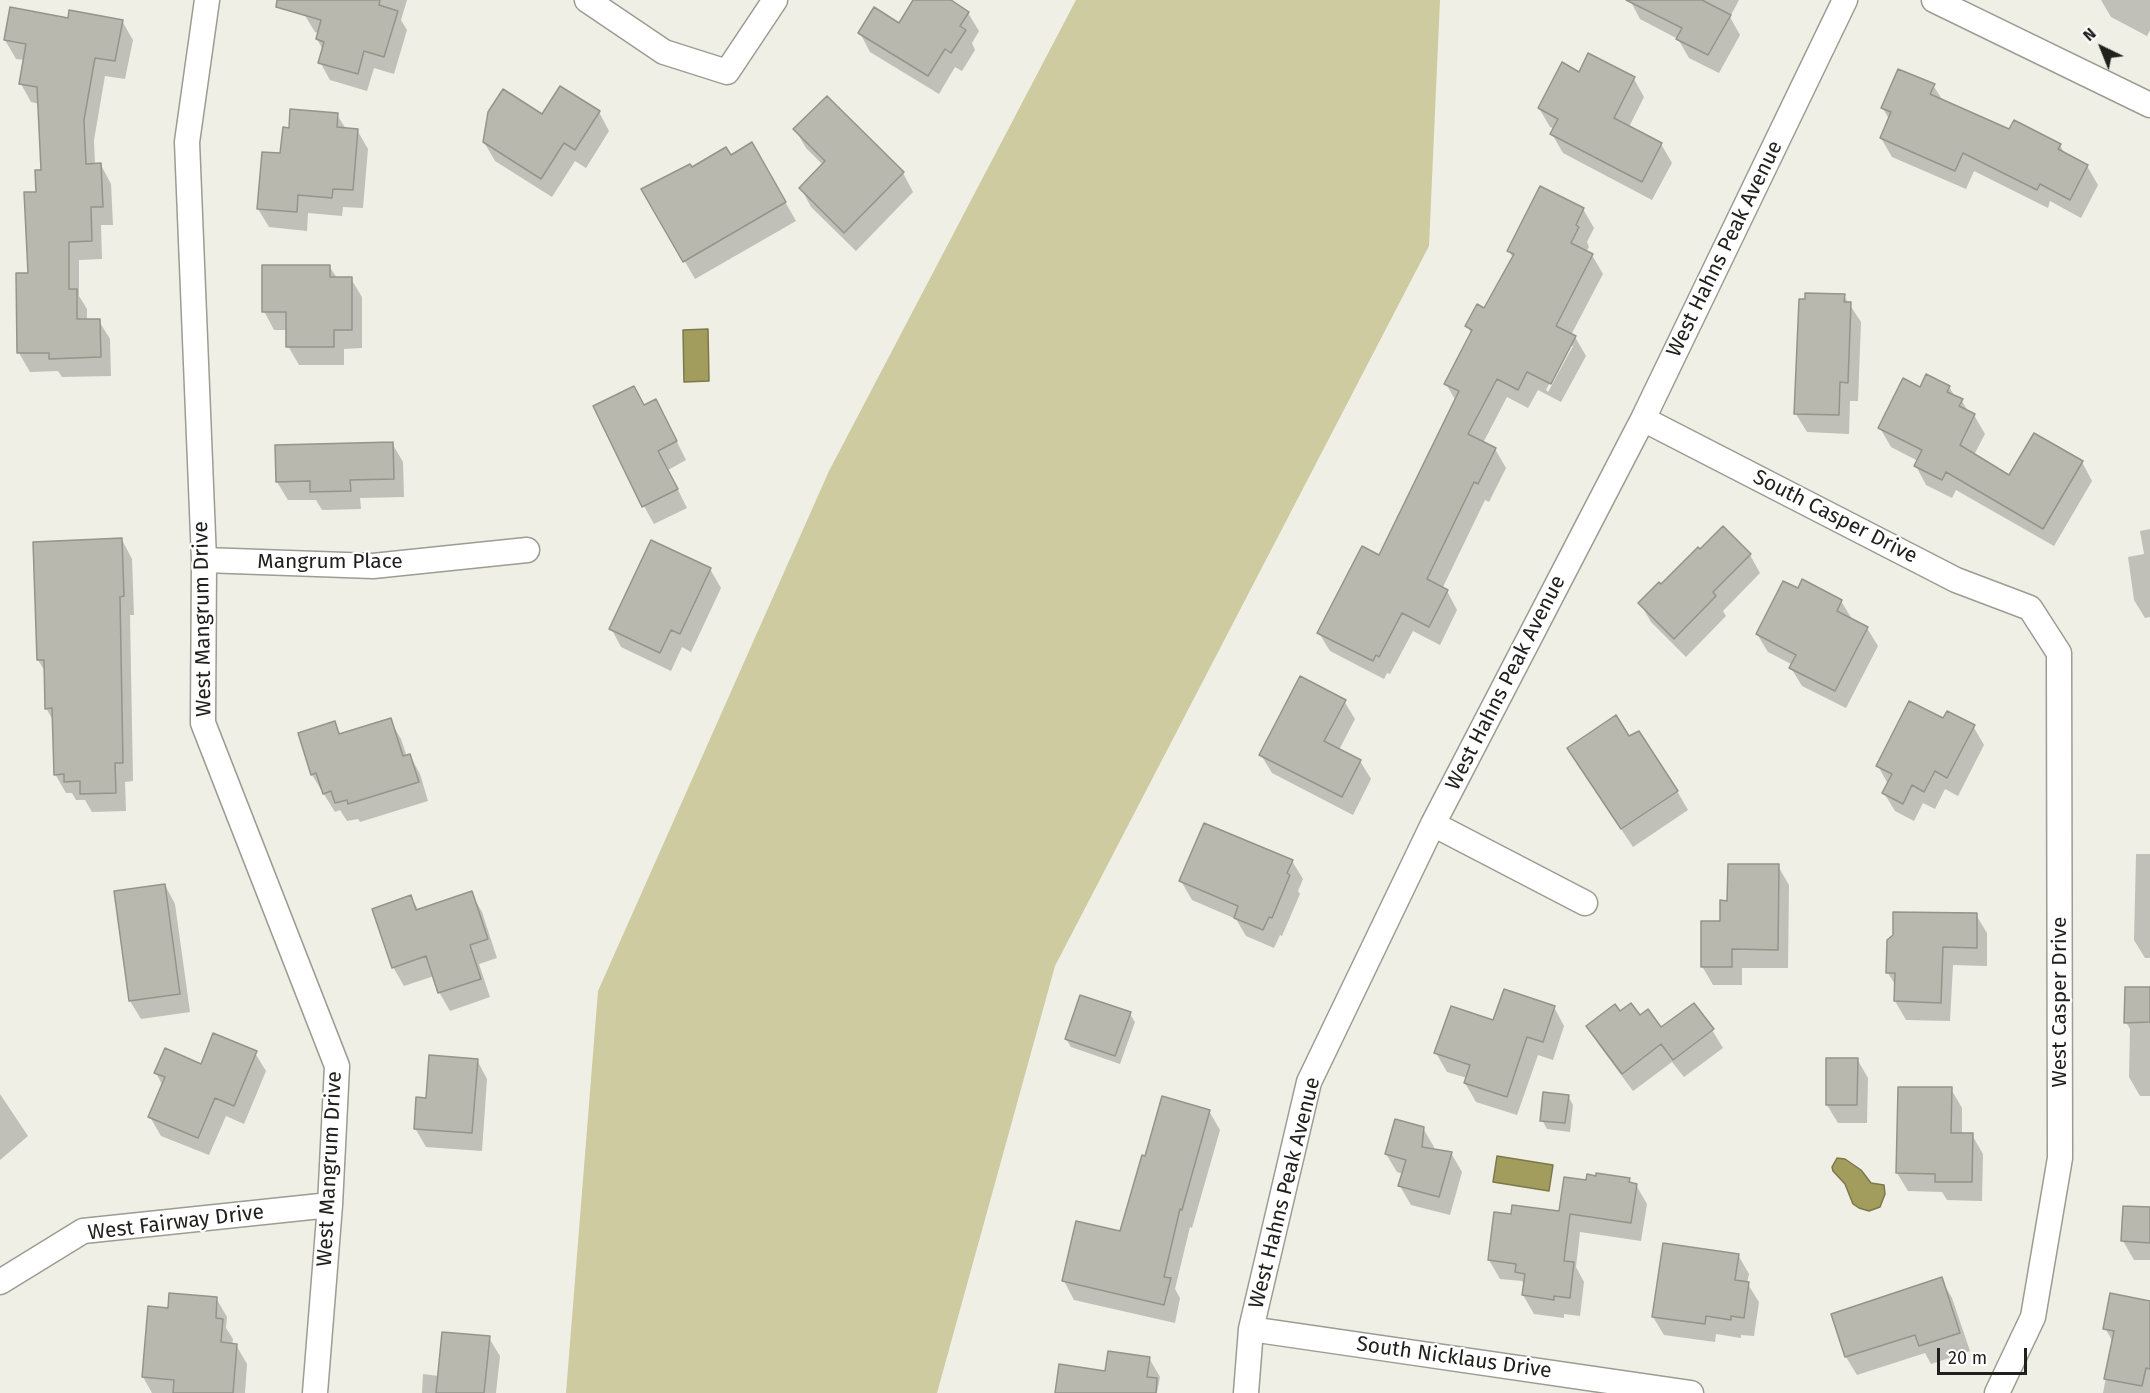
<!DOCTYPE html>
<html>
<head>
<meta charset="utf-8">
<style>
	body { margin:0 }
	#map { position:relative; width:2150px; height:1393px; overflow:hidden; background:#f0efe6; font-family:"Fira Sans",sans-serif }
	canvas { display:block }
	.north { position:absolute; left:2072px; top:18px; width:60px; height:60px; -webkit-text-stroke:4px #fff; paint-order:stroke; rotate:317deg; font-size:16px; font-weight:700; line-height:24px; text-align:center; color:#20201d }
	.north::after { content:''; display:block; margin:auto; width:21px; height:27px; background:#20201d; clip-path:polygon(50% 0,100% 100%,50% 72%,0 100%) }
	.scale { position:absolute; left:1937px; top:1348px; width:90px; height:27px; box-sizing:border-box; border:3px solid #20201d; border-top:0; padding-left:8px; font-size:18px; line-height:21px; white-space:nowrap; color:#20201d; -webkit-text-stroke:4px #fff; paint-order:stroke }
</style>
</head>
<body>
<div id="map">
<canvas width="2150" height="1393"></canvas>
<div class="north">N</div>
<div class="scale">20 m</div>
</div>
<script>
const ctx = document.querySelector('canvas').getContext('2d');
ctx.lineJoin = 'round';
function paint(path, color) { ctx.fillStyle = color; ctx.fill(path, 'evenodd'); }
const poly = rows => new Path2D(rows.map(r => 'M' + r).join(''));
function trace(path, color, width, dash) { ctx.strokeStyle = color; ctx.lineWidth = width; ctx.lineCap = dash ? 'butt' : 'round'; ctx.setLineDash(dash || []); ctx.stroke(path); }
function drawText(font, color, halo, rows, align = 'center') {
  ctx.font = font + ' "Fira Sans",sans-serif'; ctx.lineWidth = 4.5; ctx.setLineDash([]); ctx.textBaseline = 'middle'; ctx.strokeStyle = halo; ctx.fillStyle = color; for (const [text, x, y, turn = 0] of rows) {
    ctx.save(); ctx.translate(x, y); ctx.rotate((+turn || 0) * Math.PI / 180); ctx.textAlign = isNaN(turn) ? turn : align; if (halo) ctx.strokeText(text, 0, 0); ctx.fillText(text, 0, 0); ctx.restore();
  }
}
const green = poly([
	[1076,0,1440,0,1429,246,1055,966,937,1393,566,1393,598,991,829,471]
]);
const water = poly([
	[708,329,709,381,684,382,683,330,708,329],
	[1497,1156,1553,1165,1549,1191,1493,1182,1497,1156],
	[1837,1158,1845,1159,1861,1170,1871,1183,1884,1185,1885,1194,1880,1207,1869,1211,1859,1208,1853,1204,1845,1184,1833,1171,1832,1167,1837,1158]
]);
const shadow = poly([
	[308,0,407,0,401,20,407,30,394,74,374,68,367,91,330,80,320,62,323,50,317,39,319,33,315,32,304,14],
	[915,0,948,0,968,13,979,31,972,43,975,50,962,71,955,67,939,94,870,52,860,33,900,25],
	[1630,0,1739,0,1730,17,1740,35,1719,73,1689,58,1678,39,1640,19],
	[2101,0,2150,0,2150,30,2147,36,2111,17],
	[69,20,122,21,133,40,125,79,105,76,94,140,95,165,101,165,111,184,113,225,101,225,102,259,79,260,79,296,87,309,87,321,99,321,110,339,111,376,62,377,58,371,30,372,19,353,18,275,30,275,38,193,43,172,39,104,31,102,21,84,25,60,16,59,5,40],
	[1580,74,1634,79,1644,97,1629,127,1661,144,1672,163,1652,200,1563,153,1552,134,1555,129,1550,127,1539,108],
	[1933,85,1943,101,2010,131,2060,145,2065,155,2087,166,2098,185,2081,218,2050,201,2048,208,1974,171,1966,189,1892,157,1881,138,1889,119,1882,107],
	[599,112,609,131,586,168,575,161,552,197,495,161,484,142],
	[337,115,346,129,357,130,368,149,363,208,343,207,342,216,308,213,307,231,269,227,258,209,290,129],
	[795,129,903,173,913,192,856,251,811,207,801,188,823,165,806,148],
	[752,144,796,221,695,279,643,189,691,169,730,156],
	[1583,209,1594,228,1587,242,1589,247,1586,252,1592,255,1603,274,1571,335,1575,337,1586,356,1561,402,1538,390,1528,408,1507,397,1483,443,1495,449,1506,468,1489,502,1485,500,1442,589,1447,591,1457,610,1440,645,1413,631,1390,674,1387,673,1384,679,1330,651,1319,633,1380,557,1456,401,1446,384,1472,334,1467,326,1484,310,1513,258,1509,251],
	[1569,346,1573,346,1548,392,1546,390],
	[329,266,337,278,351,279,362,297,362,348,344,349,344,365,299,365,288,346,288,330,274,330,264,311],
	[1844,296,1861,322,1858,401,1850,401,1849,434,1807,432,1796,414],
	[1949,387,1956,398,1962,401,1969,413,1974,415,1985,434,1974,455,2010,477,2082,462,2092,481,2054,546,1956,490,1952,498,1926,485,1916,466,1918,461,1891,447,1880,428,1920,389],
	[644,407,666,420,686,460,668,470,687,508,654,524,644,506],
	[392,443,403,462,404,497,360,498,361,509,322,510,316,500,288,500,277,482],
	[2150,529,2150,617,2145,618,2134,600,2128,557,2144,554,2140,531],
	[122,540,132,559,134,615,130,615,133,781,125,782,126,811,92,812,85,800,76,800,72,793,66,793,55,774,54,722,46,708,46,673,38,660],
	[1750,555,1760,573,1723,611,1726,616,1686,657,1651,622,1640,603,1661,586],
	[710,569,721,588,691,652,682,647,671,671,621,647,611,628],
	[1798,590,1841,601,1852,619,1867,628,1878,646,1846,708,1802,686,1791,668,1793,665,1768,652,1757,634],
	[1344,701,1355,719,1339,750,1360,761,1371,779,1353,815,1272,773,1261,755],
	[390,720,401,739,407,757,410,756,420,774,428,801,360,822,358,819,347,821,340,810,335,812,312,775,334,723,341,735],
	[1944,720,1973,726,1984,745,1958,796,1945,789,1935,809,1923,803,1914,821,1895,811,1884,793,1888,784,1878,766],
	[1580,767,1677,791,1688,810,1633,847],
	[2136,854,2150,854,2150,958,2145,958,2134,940],
	[1292,861,1303,879,1298,891,1300,894,1282,936,1280,935,1274,948,1246,936,1236,919,1192,900,1181,881],
	[1778,866,1789,885,1788,968,1742,968,1742,985,1713,985,1702,966,1729,902],
	[165,885,175,904,190,1012,141,1019,130,1001],
	[471,893,482,912,497,958,479,964,490,997,450,1011,439,992,434,976,404,986,393,967,411,897,419,911],
	[1976,915,1987,933,1987,966,1953,965,1950,1021,1906,1020,1895,1001,1896,986,1888,973],
	[2150,988,2150,1096,2140,1096,2129,1077,2130,1029,2126,1022],
	[1554,1007,1564,1026,1553,1060,1538,1055,1517,1115,1476,1102,1465,1083,1467,1078,1447,1072,1436,1053],
	[1620,1013,1640,1017,1661,1029,1712,1030,1723,1048,1684,1077,1672,1062,1633,1091,1599,1045,1588,1027],
	[1130,1014,1135,1022,1120,1064,1071,1047,1066,1039],
	[255,1053,266,1071,244,1124,226,1116,209,1155,161,1136,150,1117,163,1086,156,1073,201,1066],
	[1857,1059,1868,1078,1867,1123,1838,1123,1827,1105],
	[477,1060,487,1079,482,1151,426,1147,415,1128,428,1099],
	[1951,1089,1962,1108,1962,1135,1972,1135,1983,1154,1982,1201,1947,1200,1942,1192,1908,1191,1897,1173],
	[0,1094,28,1136,0,1160],
	[1568,1096,1573,1105,1570,1132,1547,1129,1542,1120],
	[1209,1111,1220,1130,1192,1228,1190,1227,1175,1289,1180,1298,1175,1323,1074,1300,1064,1281,1121,1233,1146,1158],
	[1423,1128,1434,1147,1434,1151,1451,1153,1462,1172,1450,1215,1411,1205,1400,1186,1403,1174,1397,1172,1386,1154],
	[1629,1179,1632,1184,1636,1185,1647,1204,1641,1241,1580,1232,1576,1267,1584,1282,1580,1316,1564,1314,1564,1318,1534,1314,1523,1295,1525,1286,1522,1281,1500,1279,1489,1260,1512,1216,1560,1213,1588,1182],
	[2150,1209,2150,1260,2134,1260,2123,1241],
	[1738,1255,1749,1274,1747,1283,1759,1302,1754,1336,1741,1335,1741,1338,1716,1334,1715,1342,1664,1335,1653,1317],
	[1941,1279,1952,1298,1970,1351,1931,1364,1925,1353,1857,1375,1846,1357,1833,1315],
	[216,1298,227,1317,226,1328,233,1339,232,1345,236,1345,247,1364,245,1393,152,1393,143,1377,169,1309],
	[2150,1302,2150,1393,2103,1393,2113,1342,2105,1328],
	[489,1338,500,1356,496,1393,422,1393,423,1374,439,1376],
	[1149,1358,1160,1377,1157,1393,1057,1393,1106,1373]
]);
const building = poly([
	[277,0,380,0,379,5,398,11,384,57,364,51,358,74,318,63,324,42,316,39,321,20,276,7,277,0],
	[913,0,951,0,969,12,960,26,966,30,951,53,945,49,928,76,858,33,874,7,899,23,913,0],
	[1626,0,1702,0,1731,15,1708,55,1676,39,1682,28,1626,0],
	[10,7,68,18,69,10,123,20,115,61,95,58,84,120,86,164,101,163,103,207,91,207,92,241,69,242,69,289,77,289,77,319,100,319,101,357,49,359,49,353,17,353,16,273,28,273,24,192,36,192,35,170,41,170,37,87,19,84,26,44,4,40,10,7],
	[1588,53,1635,77,1614,118,1662,143,1642,182,1550,134,1558,119,1538,108,1562,62,1579,72,1588,53],
	[1898,69,1935,84,1930,94,2009,129,2014,120,2061,144,2058,149,2088,165,2070,200,2040,184,2037,190,1963,153,1955,171,1880,138,1891,112,1881,108,1898,69],
	[560,86,600,111,575,150,564,143,541,179,483,142,488,112,503,89,542,114,560,86],
	[827,96,904,172,844,233,799,188,825,161,793,129,827,96],
	[290,109,338,113,337,127,358,129,353,190,333,189,332,198,298,195,297,212,257,209,262,152,280,153,283,127,289,128,290,109],
	[752,142,786,202,683,262,641,189,690,164,692,167,726,147,731,155,752,142],
	[1540,186,1584,208,1576,225,1579,227,1571,243,1593,254,1556,326,1576,336,1551,384,1527,372,1518,390,1497,379,1468,434,1496,448,1478,484,1474,482,1427,579,1448,590,1429,627,1402,613,1379,657,1376,655,1373,661,1317,633,1362,546,1379,555,1459,391,1444,384,1472,330,1465,326,1477,304,1484,308,1514,254,1507,251,1540,186],
	[262,265,330,265,330,277,352,277,352,330,334,330,334,347,286,347,286,312,262,312,262,265],
	[1805,293,1845,294,1844,302,1851,302,1848,383,1840,382,1839,415,1794,414,1799,299,1805,299,1805,293],
	[1926,374,1950,386,1947,392,1963,399,1959,406,1975,414,1960,445,2009,475,2034,433,2083,461,2043,529,1946,472,1942,480,1914,466,1922,450,1878,428,1903,378,1920,387,1926,374],
	[634,386,644,405,656,399,677,441,658,451,678,489,642,507,593,406,634,386],
	[393,442,394,479,350,480,351,491,310,492,310,481,276,482,275,445,393,442],
	[1723,526,1751,554,1713,592,1716,596,1674,639,1638,603,1659,582,1661,584,1698,547,1700,549,1723,526],
	[122,538,124,596,120,597,123,763,115,763,116,793,80,794,80,781,64,782,64,774,54,775,52,708,45,709,44,660,37,660,33,542,122,538],
	[651,540,711,568,680,634,671,630,660,653,609,629,651,540],
	[1802,579,1842,600,1837,611,1868,627,1835,691,1789,668,1796,655,1756,634,1783,581,1798,588,1802,579],
	[1300,676,1346,700,1324,741,1361,760,1342,797,1259,755,1300,676],
	[1909,701,1943,718,1947,711,1975,725,1947,778,1935,771,1924,792,1912,785,1903,804,1882,793,1892,774,1876,766,1909,701],
	[1616,715,1629,736,1639,731,1678,791,1621,829,1567,748,1616,715],
	[391,718,403,756,410,754,419,782,348,804,347,800,335,803,331,791,323,794,316,773,311,775,298,733,335,721,339,734,391,718],
	[1204,823,1293,860,1287,873,1290,875,1272,918,1269,917,1263,930,1234,918,1238,906,1179,881,1204,823],
	[1728,864,1779,864,1778,950,1732,949,1732,967,1701,967,1701,921,1720,921,1720,900,1727,901,1728,864],
	[165,884,180,994,129,1001,114,891,165,884],
	[472,891,488,939,470,945,481,979,438,993,426,956,392,968,372,909,411,895,416,910,472,891],
	[1893,912,1977,913,1977,948,1943,947,1941,1003,1894,1001,1895,973,1886,973,1887,940,1893,935,1893,912],
	[2125,987,2150,987,2150,1022,2124,1023,2125,987],
	[1504,989,1555,1006,1543,1042,1527,1037,1507,1097,1464,1083,1470,1065,1434,1053,1451,1006,1493,1020,1504,989],
	[1080,995,1131,1012,1115,1056,1065,1039,1080,995],
	[1631,1003,1640,1015,1648,1009,1661,1027,1694,1003,1714,1029,1673,1060,1661,1044,1622,1074,1586,1026,1615,1004,1620,1011,1631,1003],
	[213,1033,257,1051,234,1106,215,1098,198,1138,148,1117,165,1077,154,1073,165,1048,201,1064,213,1033],
	[429,1055,478,1059,472,1133,414,1129,416,1097,426,1098,429,1055],
	[1826,1058,1858,1058,1857,1105,1826,1105,1826,1058],
	[1898,1087,1952,1087,1951,1133,1973,1133,1972,1182,1935,1182,1935,1174,1896,1173,1898,1087],
	[1543,1092,1569,1095,1565,1123,1540,1121,1543,1092],
	[1162,1096,1210,1110,1182,1210,1180,1209,1164,1277,1171,1278,1164,1305,1062,1281,1076,1221,1120,1231,1142,1155,1145,1156,1162,1096],
	[1395,1119,1424,1127,1422,1147,1452,1152,1439,1197,1398,1186,1406,1160,1385,1154,1395,1119],
	[1596,1173,1630,1178,1629,1182,1637,1184,1631,1223,1570,1214,1564,1261,1574,1262,1570,1298,1554,1296,1554,1300,1522,1295,1525,1274,1515,1272,1516,1264,1488,1260,1494,1212,1511,1214,1512,1205,1559,1211,1564,1177,1586,1180,1587,1174,1596,1176,1596,1173],
	[2123,1206,2150,1207,2150,1243,2121,1241,2123,1206],
	[1663,1243,1739,1254,1735,1280,1749,1282,1744,1318,1731,1316,1731,1320,1706,1316,1705,1324,1652,1317,1663,1243],
	[1942,1277,1960,1333,1919,1346,1915,1335,1845,1357,1831,1314,1942,1277],
	[169,1293,217,1297,216,1318,223,1319,221,1342,237,1344,233,1393,173,1393,174,1380,142,1377,148,1306,168,1308,169,1293],
	[2110,1293,2150,1301,2150,1369,2146,1368,2142,1386,2104,1379,2114,1331,2103,1329,2110,1293],
	[442,1332,490,1336,484,1393,436,1393,442,1332],
	[1108,1351,1150,1357,1147,1377,1157,1378,1156,1393,1055,1393,1059,1364,1105,1371,1108,1351]
]);
const street = poly([
	[207,0,187,142,204,560,203,723,337,1066,330,1205,315,1393],
	[587,0,664,52,727,72,775,0],
	[1934,0,2150,105],
	[1643,419,1956,580,2030,608,2059,653,2060,1158,2033,1317,1997,1393],
	[204,560,373,566,527,550],
	[1433,824,1585,903],
	[0,1282,83,1231,330,1205],
	[1251,1329,1691,1393],
	[1246,1393,1251,1329,1309,1082,1433,824,1643,419,1845,0]
]);
const streetNames = [
	["West Hahns Peak Avenue",1725,249,-64],
	["South Casper Drive",1835,517,27],
	["Mangrum Place",330,562],
	["West Mangrum Drive",203,619,-91],
	["West Hahns Peak Avenue",1506,683,-63],
	["West Casper Drive",2060,1002,-90],
	["West Mangrum Drive",330,1169,-87],
	["West Hahns Peak Avenue",1285,1193,-76],
	["West Fairway Drive",176,1223,-7],
	["South Nicklaus Drive",1454,1358,8]
];
paint(green, '#cecba0');
paint(water, '#a29d5d');
trace(water, '#7b784a', 1.5);
paint(shadow, '#0003');
paint(building, '#b9b8af');
trace(building, '#94948b', 1.5);
trace(street, '#9c9c93', 27);
trace(street, '#fff', 24);
drawText('21px', '#20201d', '#fff', streetNames);
</script>
</body>
</html>
